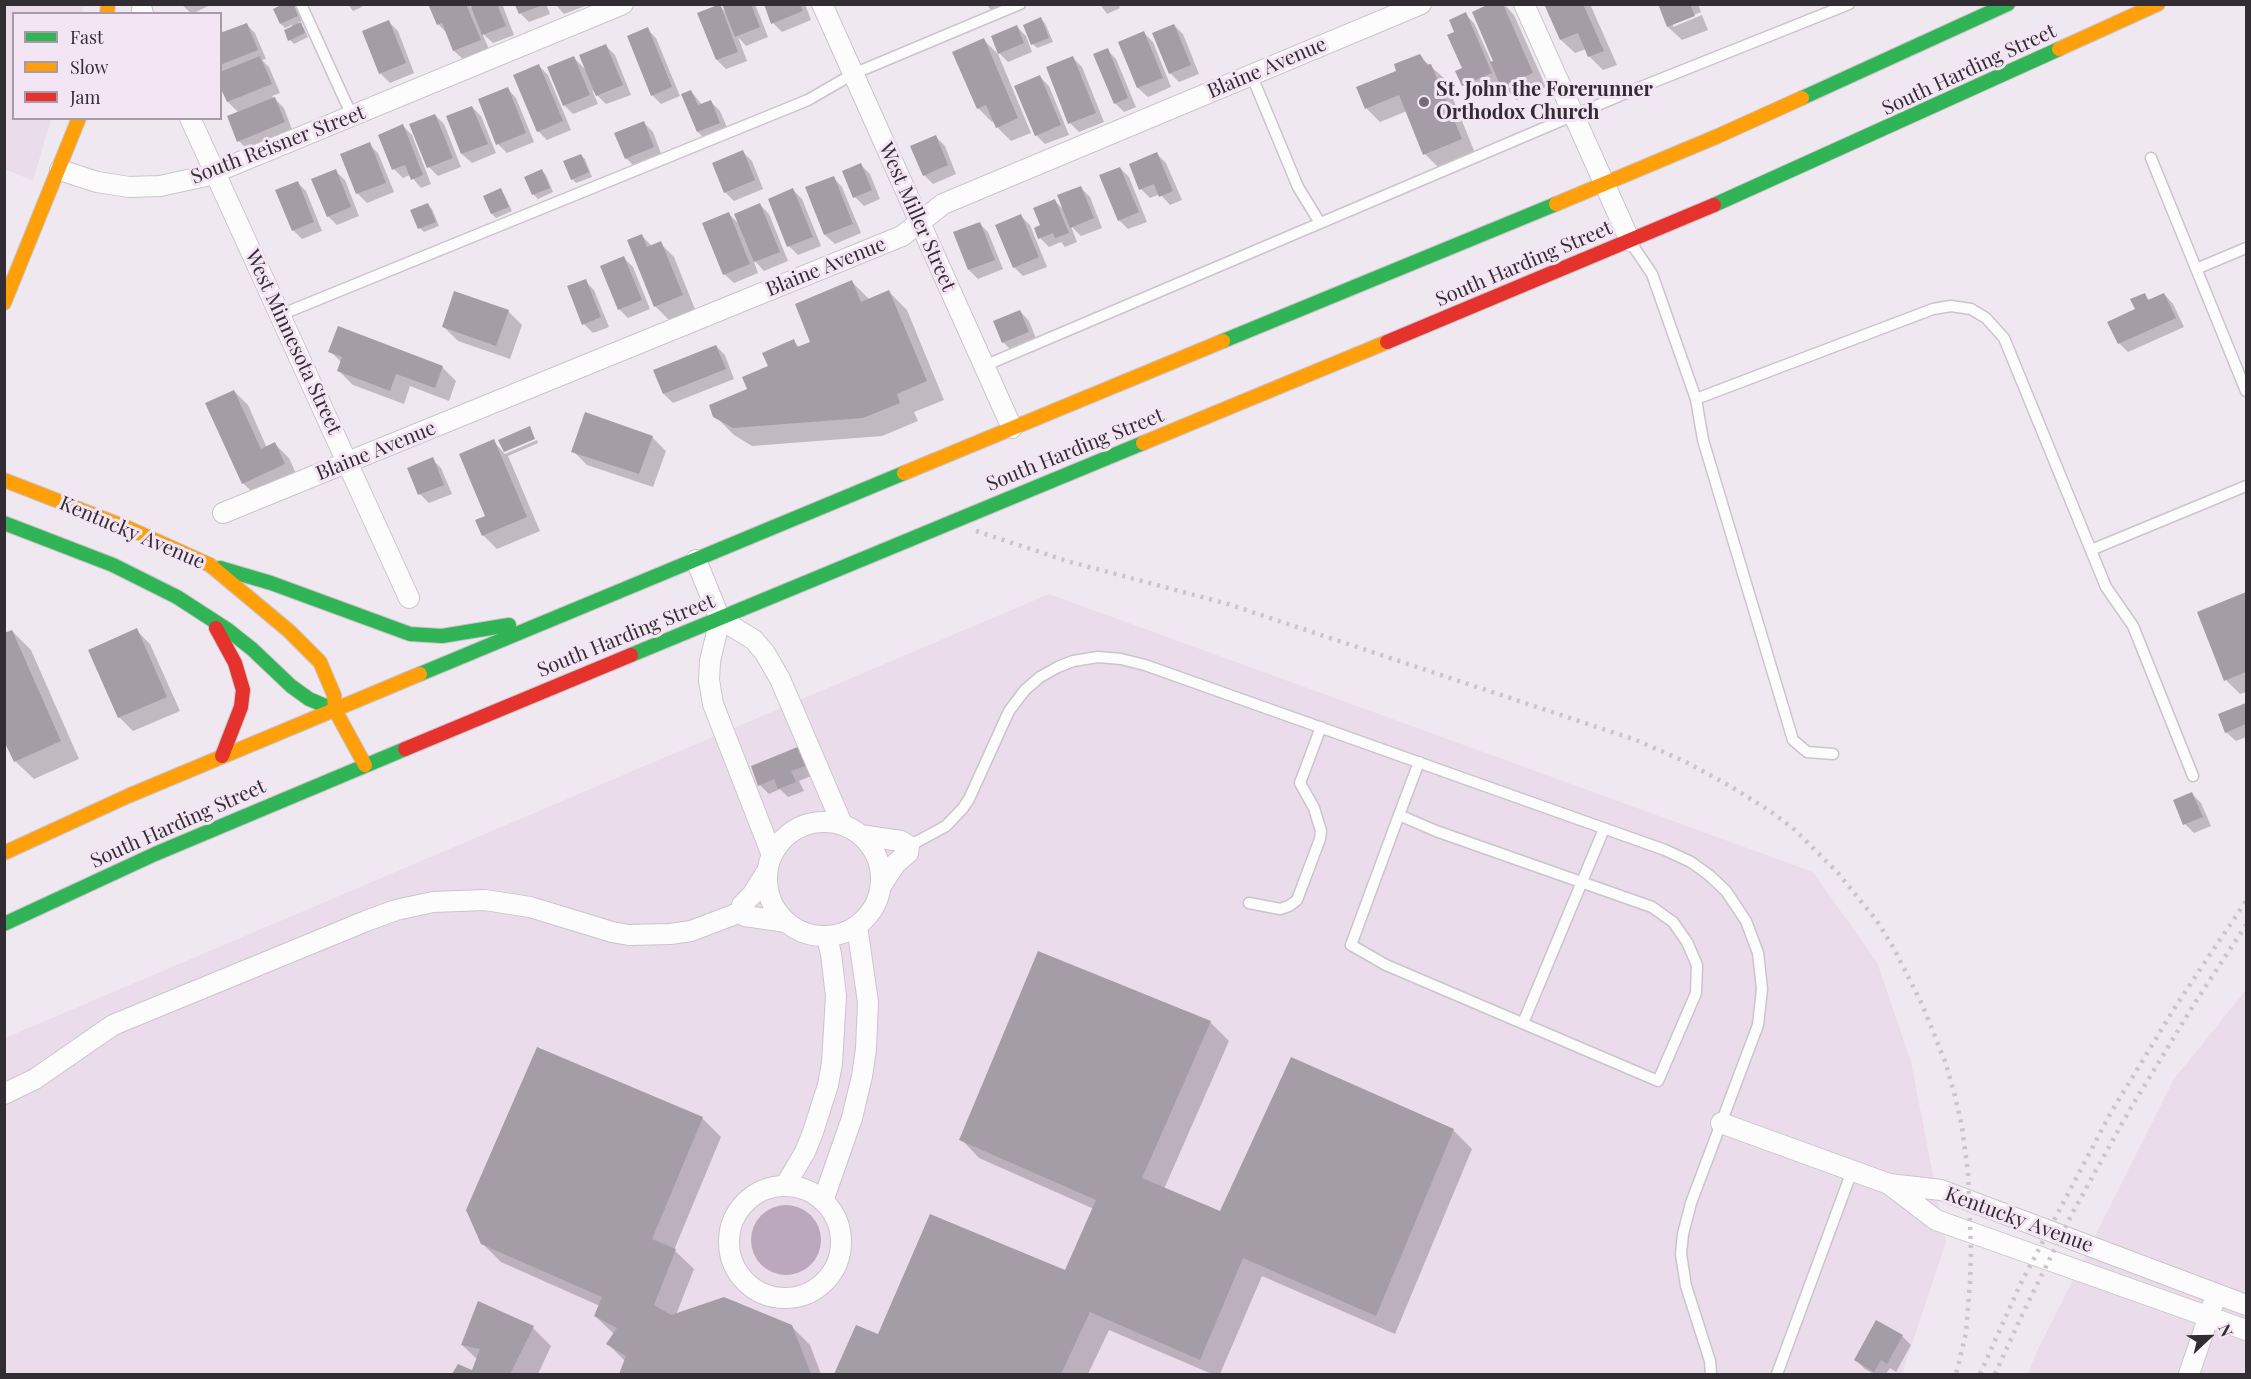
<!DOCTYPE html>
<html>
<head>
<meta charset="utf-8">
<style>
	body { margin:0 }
	#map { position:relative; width:2251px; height:1379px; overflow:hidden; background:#f0e8f0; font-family:"Playfair Display",serif }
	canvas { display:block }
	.frame { position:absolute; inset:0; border:6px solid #322d32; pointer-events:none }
	.legend { position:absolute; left:12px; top:12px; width:210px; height:108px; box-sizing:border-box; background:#f4e5f4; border:2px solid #a69ba6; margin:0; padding:8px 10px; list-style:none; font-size:18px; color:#322d32 }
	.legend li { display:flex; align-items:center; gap:12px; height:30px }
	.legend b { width:30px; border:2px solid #a69ba6 }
	.north { position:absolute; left:2179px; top:1307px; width:60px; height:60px; -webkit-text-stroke:4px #f4e5f4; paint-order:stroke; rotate:68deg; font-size:16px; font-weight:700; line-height:24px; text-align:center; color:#322d32 }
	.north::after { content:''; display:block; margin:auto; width:21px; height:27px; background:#322d32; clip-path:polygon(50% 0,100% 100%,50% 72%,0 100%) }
</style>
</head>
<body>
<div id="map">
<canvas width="2251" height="1379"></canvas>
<div class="frame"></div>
<ul class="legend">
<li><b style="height:8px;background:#30b455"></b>Fast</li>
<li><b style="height:8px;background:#ff9f0a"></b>Slow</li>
<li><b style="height:8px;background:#e5322d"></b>Jam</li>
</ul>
<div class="north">N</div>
</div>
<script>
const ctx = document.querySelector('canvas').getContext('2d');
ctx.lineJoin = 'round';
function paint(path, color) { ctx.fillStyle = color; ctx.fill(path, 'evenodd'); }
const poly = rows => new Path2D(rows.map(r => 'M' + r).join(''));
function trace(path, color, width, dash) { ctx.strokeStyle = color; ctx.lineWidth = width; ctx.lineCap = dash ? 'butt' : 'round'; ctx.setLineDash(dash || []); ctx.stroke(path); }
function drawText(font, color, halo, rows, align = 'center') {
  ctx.font = font + ' "Playfair Display",serif'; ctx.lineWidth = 6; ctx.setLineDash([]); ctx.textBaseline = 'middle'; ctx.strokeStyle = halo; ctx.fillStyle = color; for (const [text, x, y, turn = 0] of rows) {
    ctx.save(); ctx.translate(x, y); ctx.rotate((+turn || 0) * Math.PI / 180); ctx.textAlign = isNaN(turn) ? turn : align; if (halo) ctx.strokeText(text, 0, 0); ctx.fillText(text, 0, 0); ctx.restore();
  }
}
const built = poly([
	[4,5,84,5,82,13,14,14,14,118,51,119,33,181,5,169],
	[1049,594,1813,872,1877,962,1911,1062,1946,1242,1902,1374,5,1374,5,1038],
	[2246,990,2246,1374,2028,1374,2037,1351,2174,1079]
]);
const water = poly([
	'751 1240a35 35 0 1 1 70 0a35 35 0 1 1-70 0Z'
]);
const shadow = poly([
	[212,4,192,14,181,4],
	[294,4,302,21,298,22,304,28,308,37,294,44,290,40,292,25,285,28,281,24],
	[348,4,361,4,362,7,353,11],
	[430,4,468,4,474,11,472,4,502,4,514,35,493,43,482,33,489,49,464,60,454,51,448,34,438,24],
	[517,4,546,4,550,14,529,22,520,13],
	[555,4,585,4,585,6,564,14],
	[724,4,755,4,768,37,746,46,738,37,747,61,726,69,717,60,720,6,727,14],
	[765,4,805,4,811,20,782,32,773,23],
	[986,4,1003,4,991,10],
	[1100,4,1118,4,1120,8,1107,14],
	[1493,4,1504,4,1514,15,1546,87,1516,100,1500,82,1472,94,1463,85,1464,69,1456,33,1465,14,1474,23,1492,63,1495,61],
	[1546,4,1590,4,1617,65,1603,70,1589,56,1586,49,1575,53,1561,40],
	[1659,4,1698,4,1701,12,1673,23,1673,27,1702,15,1708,30,1682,40,1668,27],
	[1041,19,1045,23,1053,42,1037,48,1033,44],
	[389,22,398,31,414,73,390,83,381,74,364,32],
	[246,24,255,33,266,59,262,60,269,67,280,93,272,96,284,108,293,132,248,150,239,141,239,113,228,102,220,83,220,35],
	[1174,25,1183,34,1199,74,1179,82,1170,73],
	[1017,27,1026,36,1032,52,1008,62,999,53],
	[647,29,656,38,680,96,661,104,652,95],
	[1144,33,1153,42,1171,87,1148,97,1138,88,1120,42],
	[984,40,998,54,1031,133,1011,141,997,127,994,121,992,122,978,108],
	[606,46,615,55,631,95,606,104,592,90,598,104,573,114,564,105,574,58,588,72],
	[1107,50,1116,59,1136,107,1124,112,1115,103],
	[1419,56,1445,79,1475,153,1439,168,1425,154,1407,111,1380,122,1366,108],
	[1073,58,1082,67,1104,122,1079,132,1070,123],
	[539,66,548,75,571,130,547,140,538,131],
	[1040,77,1049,86,1069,135,1045,144,1036,135],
	[507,88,516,98,534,142,507,153,498,144],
	[691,91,702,105,711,102,720,111,729,132,707,141,698,132,683,95],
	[472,107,481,116,496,153,472,163,462,154,448,117],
	[435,115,444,124,461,167,438,176,429,167],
	[644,123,653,132,662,156,635,167,626,158],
	[403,126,412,135,431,184,421,188,410,175,403,178,394,169],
	[936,137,945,146,956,174,933,184,924,175],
	[369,144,378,153,394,192,367,203,358,194,342,155],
	[743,152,752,161,763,189,734,201,725,192],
	[1157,154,1166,163,1182,200,1170,205,1160,194,1150,198,1141,189],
	[581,155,585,159,592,177,576,183,572,179],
	[861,165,870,174,880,199,864,206,855,197],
	[1120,168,1129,177,1147,222,1128,229,1119,220],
	[335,171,345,180,359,216,337,225,328,216],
	[542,171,546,175,553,192,538,199,534,195,526,177],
	[833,177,842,187,861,233,835,244,825,235,807,188],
	[297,182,306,191,322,231,302,239,293,230],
	[1081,188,1090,197,1102,228,1081,236,1071,226,1077,242,1065,247,1061,242,1049,247,1040,238,1055,201,1065,211],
	[500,190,504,194,512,211,496,218,492,214,485,196],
	[793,190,802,199,821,246,798,255,789,246],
	[428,205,432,209,439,226,424,232,420,228],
	[760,205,769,214,788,261,764,271,753,259,758,273,734,283,724,274,729,214,740,225],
	[1021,216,1030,225,1047,267,1023,276,1014,267],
	[979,223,988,232,1003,269,978,279,969,270,955,233],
	[642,236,652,246,660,243,674,257,695,309,669,320,655,306],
	[624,258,633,267,650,309,628,318,619,309],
	[585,281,594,290,609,327,593,333,584,324],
	[852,282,870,300,889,292,907,310,944,400,914,412,918,421,882,436,752,446,734,435,715,416,749,390,793,341,800,348,812,343],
	[2164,294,2173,304,2184,327,2128,352,2119,343,2144,295,2150,301],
	[508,311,522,325,510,359,458,341,444,327],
	[1020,311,1029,321,1037,341,1012,351,1003,342],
	[716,346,725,355,734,379,673,403,664,394,655,371],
	[330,351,442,367,456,381,449,401,410,386,404,404,353,385,339,371,342,363],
	[234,391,248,405,267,448,275,444,289,458,298,478,257,497,243,483],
	[652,437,666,451,653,487,587,465,573,451],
	[537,440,538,443,508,456,540,531,497,549,483,535,487,517,493,441,505,454],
	[432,459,441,468,452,494,429,503,420,494],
	[2246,594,2246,692,2240,694,2226,680,2198,613],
	[136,630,150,644,180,711,133,731,119,717],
	[12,631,31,650,79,759,34,779,15,761],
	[2246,704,2246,737,2236,741,2226,732,2220,715],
	[800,748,816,774,799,781,804,791,788,797,780,789,769,794,760,785],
	[2192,794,2201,803,2211,826,2194,833,2185,824],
	[1210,1022,1229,1041,1164,1189,1220,1213,1453,1130,1472,1149,1395,1334,1262,1276,1220,1374,1212,1374,1109,1330,1088,1374,835,1374,856,1327,879,1336,1066,1272,1094,1209,979,1158,961,1139],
	[537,1049,702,1118,721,1137,674,1250,694,1269,676,1315,791,1326,810,1345,821,1374,620,1374,626,1362,608,1344,614,1334,595,1316,600,1306,501,1262,482,1243],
	[533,1328,551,1346,538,1374,453,1374,458,1366,473,1371,478,1360,462,1345],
	[1902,1336,1911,1345,1896,1372,1890,1368,1886,1374,1874,1374,1865,1369,1856,1360]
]);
const building = poly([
	[283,4,294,4,298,16,280,24,273,9],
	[428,4,466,4,481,40,453,51,442,23,437,25],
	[470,4,497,4,506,26,482,35],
	[720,4,738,52,716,60,697,13],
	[722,4,751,4,760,27,735,37],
	[764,4,800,4,803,11,771,24],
	[1489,4,1503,4,1533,73,1501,87,1490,62,1493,61,1472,12],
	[1544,4,1583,4,1604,51,1588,57,1578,33,1560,40],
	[1658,4,1690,4,1695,16,1667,27],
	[515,5,543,5,519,14],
	[1466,12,1492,73,1462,86,1455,71,1462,68,1447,35,1454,32,1449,20],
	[1041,17,1049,38,1031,45,1023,25],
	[389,20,406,63,379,74,362,31],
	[301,22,305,33,288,41,284,30],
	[247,23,258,50,220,65,220,33],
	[1174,24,1191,65,1169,74,1152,33],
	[1017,25,1024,43,998,54,991,36],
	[648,27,672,87,651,96,627,36],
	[1144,31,1163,78,1137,88,1118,42],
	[984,38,1018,118,996,128,986,105,977,109,952,52],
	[606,44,623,85,596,96,579,55],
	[1108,48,1128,98,1114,104,1093,54],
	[1420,54,1427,65,1431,64,1462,139,1423,155,1399,95,1365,109,1356,87,1396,71,1394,64],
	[260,56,272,84,227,102,220,87,220,72],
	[574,56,590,95,563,106,547,67],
	[1073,56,1096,113,1068,124,1046,67],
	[539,64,563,121,537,132,513,75],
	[1040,75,1061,125,1035,136,1014,86],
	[508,87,526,133,496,145,478,99],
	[691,90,698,105,711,100,720,123,697,132,681,94],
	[275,97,285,122,237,142,227,116],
	[472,106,488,144,461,154,446,116],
	[435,114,453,158,427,168,409,124],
	[644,121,654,147,625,159,614,133],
	[403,124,423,175,411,180,405,165,392,170,378,135],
	[936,135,948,165,923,176,910,146],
	[370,142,386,183,356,194,340,154],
	[743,150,755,180,724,193,712,163],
	[1157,152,1173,191,1159,197,1154,184,1139,190,1129,164],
	[581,154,589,172,571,180,563,161],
	[861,163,872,190,853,198,842,171],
	[1120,167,1139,212,1118,221,1099,175],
	[336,169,351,207,327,217,311,179],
	[542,169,550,188,532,195,524,177],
	[834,176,853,224,824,235,805,187],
	[298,181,314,222,292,231,275,190],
	[1081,186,1094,218,1070,228,1057,195],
	[501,188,509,207,491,214,483,196],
	[793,188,813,237,787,247,768,199],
	[1055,199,1069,233,1055,238,1053,233,1038,239,1034,228,1040,225,1033,208],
	[428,203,436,222,418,229,410,210],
	[760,203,780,252,754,262,734,214],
	[729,212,750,264,723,275,702,223],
	[1021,214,1039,257,1013,268,995,225],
	[980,222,995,260,968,270,953,232],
	[642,234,647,247,661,241,683,295,654,307,627,240],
	[624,256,642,300,618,310,600,266],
	[586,279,601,317,582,325,567,286],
	[852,280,861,302,889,290,927,381,897,394,900,403,863,418,733,428,713,417,709,405,747,389,742,377,768,366,762,353,794,339,797,347,810,342,795,304],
	[454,291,509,310,496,346,442,327],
	[2145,293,2148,300,2164,293,2176,318,2118,344,2107,322,2135,309,2130,299],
	[1020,310,1029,332,1002,343,993,321],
	[338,326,443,366,435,388,396,374,390,391,337,371,342,357,328,352],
	[716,345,726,369,663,394,653,370],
	[234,390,261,449,275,442,285,464,242,484,205,403],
	[585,412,653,436,639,474,571,452],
	[530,426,535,439,504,452,498,440],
	[494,439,527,517,482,536,475,520,485,516,459,454],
	[433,457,444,485,418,495,407,468],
	[2246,592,2246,672,2224,681,2197,612],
	[137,628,167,697,118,718,88,650],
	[12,630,61,741,14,762,4,741,4,633],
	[2246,703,2246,724,2225,733,2218,714],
	[800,746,808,765,791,771,796,782,778,789,774,779,758,786,751,766],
	[2192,792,2203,817,2183,825,2173,800],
	[1038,951,1211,1021,1142,1178,1220,1211,1291,1057,1454,1129,1376,1316,1243,1258,1200,1360,1090,1312,1061,1374,834,1374,856,1325,878,1334,930,1214,1065,1270,1096,1200,959,1140],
	[537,1047,703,1117,652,1239,676,1249,654,1305,671,1315,724,1297,792,1325,811,1374,619,1374,626,1356,606,1344,617,1328,594,1316,602,1297,481,1244,466,1210],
	[478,1301,534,1326,510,1374,452,1374,458,1364,472,1370,480,1349,461,1345],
	[1876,1320,1903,1335,1887,1364,1881,1360,1874,1372,1854,1360]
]);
const lane = poly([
	[301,4,352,116],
	[1251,74,1298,187,1320,223],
	[2151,158,2246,391],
	[1631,243,1652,274,1696,399,1933,309,1951,306,1971,309,1986,318,2004,338,2106,587,2133,626,2193,776],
	[2196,269,2246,248],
	[280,315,808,100,853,74,1020,4],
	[984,366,1631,91,1849,4],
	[1696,399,1703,440,1793,740,1807,752,1833,754],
	[2091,550,2246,486],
	[1399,815,1436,831,1652,907,1673,922,1687,942,1697,965,1696,993,1658,1081,1386,965,1351,945,1399,815,1419,762],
	[909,846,946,826,963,808,969,799,1009,711,1025,690,1040,677,1058,667,1073,661,1098,657,1121,659,1145,665,1665,850,1691,862,1709,875,1726,891,1746,921,1758,953,1762,989,1758,1025,1691,1203,1683,1234,1681,1254,1686,1286,1710,1361,1711,1374],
	[1249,903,1280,909,1289,906,1297,900,1320,839,1321,831,1314,808,1300,783,1321,727],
	[1523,1023,1604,829],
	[1777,1374,1852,1171]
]);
const street = poly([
	[822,4,1012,428],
	[1524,4,1630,241],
	[142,10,143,14],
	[190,118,409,598],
	[60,170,97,182,129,187,160,186,206,176,623,4],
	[223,513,902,236,943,204,1421,4],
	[696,560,720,619,754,640,765,653,780,679,842,824],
	[720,619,710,661,709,680,713,704,772,855],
	'767 879a57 57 0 1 1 114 0a57 57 0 1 1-114 0Z',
	[860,835,901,841,909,846,908,853,896,863,881,886],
	[741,912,742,905,752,895,767,871],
	[741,912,745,916,786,922],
	[4,1094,35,1079,113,1025,366,921,396,910,433,902,485,900,530,907,612,932,629,935,670,934,691,931,741,912],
	[1721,1123,1889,1184,1941,1190,2246,1305],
	[1889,1184,1936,1220,2246,1330],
	[785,1186,805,1152,813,1132,828,1085,832,1063,836,996,831,954,827,937],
	'729 1242a56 56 0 1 1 112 0a56 56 0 1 1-112 0Z',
	[823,1201,852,1118,862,1076,866,1049,868,1002,857,926],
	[2189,1374,2213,1304]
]);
const fast = poly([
	[1802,98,2008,4],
	[1714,205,2059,49],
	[1223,341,1556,204],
	[4,523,113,565,177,597,228,630,252,649,291,686,309,699,335,710],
	[220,568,271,583,410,634,442,636,509,625],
	[631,655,1143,443],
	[420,674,904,473],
	[4,924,155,854,405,749]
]);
const slow = poly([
	[107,14,108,4],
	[2059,49,2158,4],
	[1556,204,1718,136,1802,98],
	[4,303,79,118],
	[1143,443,1387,342],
	[904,473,1223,341],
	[4,480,128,528,210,565,289,631,320,662,334,695,335,710,365,765],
	[4,853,128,796,420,674]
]);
const jam = poly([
	[1387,342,1714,205],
	[216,628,235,663,243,690,241,707,222,756],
	[405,749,631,655]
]);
const rail = poly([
	[976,531,1067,561,1228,604,1636,740,1686,762,1730,786,1770,811,1795,830,1838,873,1877,921,1893,947,1922,1004,1946,1064,1955,1096,1962,1127,1968,1172,1971,1250,1970,1282,1966,1333,1956,1374],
	[1980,1374,2020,1285,2110,1114,2177,1004,2246,901],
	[1995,1374,2021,1317,2073,1212,2129,1111,2196,1001,2246,925]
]);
const markers = [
	[1424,102,6,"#746e74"]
];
const streetNames = [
	["Blaine Avenue",1267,68,-23],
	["South Harding Street",1969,70,-25],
	["South Reisner Street",278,145,-21],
	["West Miller Street",917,217,66],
	["South Harding Street",1524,264,-23],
	["Blaine Avenue",826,267,-22],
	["West Minnesota Street",293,342,65],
	["South Harding Street",1075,450,-22],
	["Blaine Avenue",376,451,-22],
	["Kentucky Avenue",132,533,23],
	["South Harding Street",626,636,-22],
	["South Harding Street",178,824,-24],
	["Kentucky Avenue",2019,1220,20]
];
const poiNames = [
	["St. John the Forerunner",1436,90],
	["Orthodox Church",1436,113]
];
paint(built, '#eadcea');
paint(water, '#bca8bc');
paint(shadow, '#0003');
paint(building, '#a59da5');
trace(lane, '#cac5ca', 13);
trace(street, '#cac5ca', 22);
trace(fast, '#cac5ca', 16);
trace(slow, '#cac5ca', 16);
trace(jam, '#cac5ca', 16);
trace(lane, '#fdfcfd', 10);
trace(street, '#fdfcfd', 20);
trace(fast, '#30b455', 14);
trace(slow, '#ff9f0a', 14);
trace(jam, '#e5322d', 14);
trace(rail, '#c8c6c8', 4.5, [3, 6]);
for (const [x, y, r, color] of markers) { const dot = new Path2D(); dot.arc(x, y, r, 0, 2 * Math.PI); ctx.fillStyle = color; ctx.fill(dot); trace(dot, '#f4e5f4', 2); }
drawText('20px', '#322d32', '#f4e5f4', streetNames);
drawText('bold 20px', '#322d32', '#f4e5f4', poiNames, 'left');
</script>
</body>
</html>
